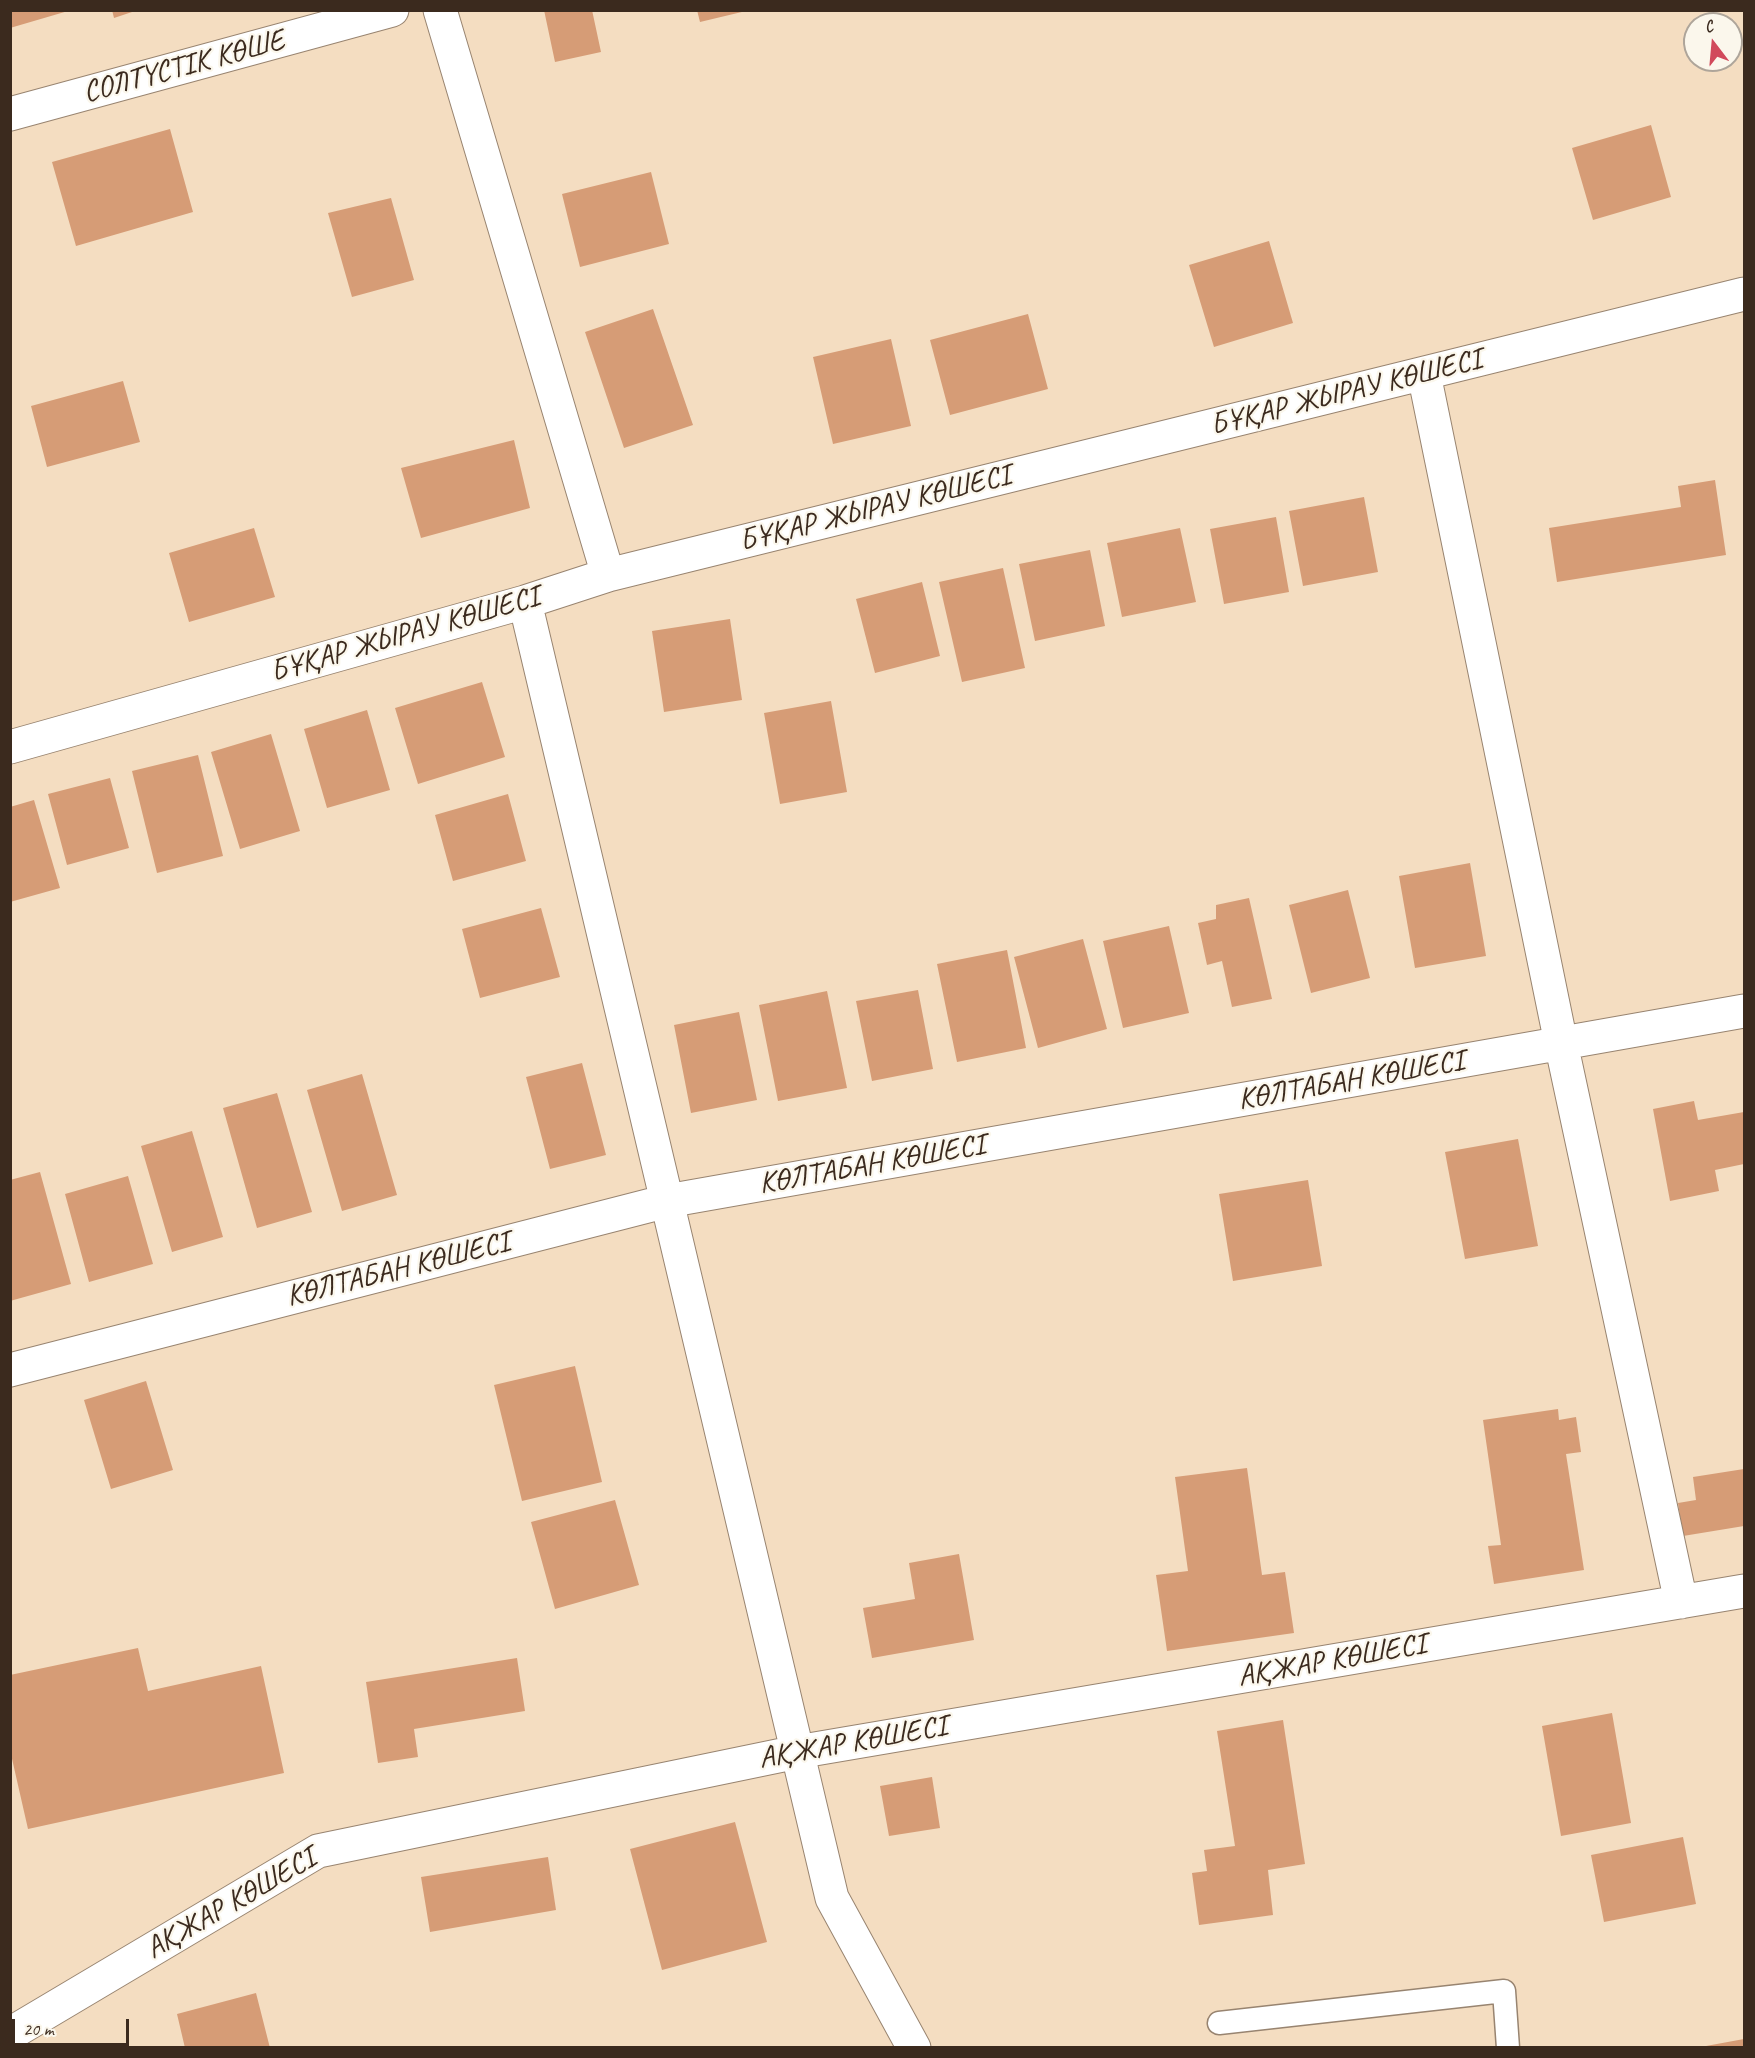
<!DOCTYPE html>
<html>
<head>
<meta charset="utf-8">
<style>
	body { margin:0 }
	#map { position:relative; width:1755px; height:2058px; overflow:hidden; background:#f4ddc1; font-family:Caveat,sans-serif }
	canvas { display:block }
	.frame { position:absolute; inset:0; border:12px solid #3b2a1e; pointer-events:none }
	.north { position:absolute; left:1683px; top:12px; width:60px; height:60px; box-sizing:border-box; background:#fbf7ec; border:2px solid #aea59a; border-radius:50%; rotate:344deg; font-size:16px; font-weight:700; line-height:24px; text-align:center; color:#3b2a1e }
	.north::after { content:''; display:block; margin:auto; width:21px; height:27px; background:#d1495b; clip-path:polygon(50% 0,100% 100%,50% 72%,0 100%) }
	.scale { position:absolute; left:12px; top:2019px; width:117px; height:27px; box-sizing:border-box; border:3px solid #3b2a1e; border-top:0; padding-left:8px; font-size:18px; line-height:21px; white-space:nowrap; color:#3b2a1e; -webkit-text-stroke:4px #fbf7ec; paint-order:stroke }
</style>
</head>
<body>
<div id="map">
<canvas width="1755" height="2058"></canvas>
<div class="frame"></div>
<div class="north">С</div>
<div class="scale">20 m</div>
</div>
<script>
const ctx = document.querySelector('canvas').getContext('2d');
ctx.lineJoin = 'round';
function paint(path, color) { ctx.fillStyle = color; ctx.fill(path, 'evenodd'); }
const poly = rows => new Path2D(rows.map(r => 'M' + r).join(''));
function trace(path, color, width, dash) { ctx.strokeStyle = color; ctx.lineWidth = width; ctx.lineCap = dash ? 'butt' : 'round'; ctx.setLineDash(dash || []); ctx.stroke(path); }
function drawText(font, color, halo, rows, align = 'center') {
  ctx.font = font + ' Caveat,sans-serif'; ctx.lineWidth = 4.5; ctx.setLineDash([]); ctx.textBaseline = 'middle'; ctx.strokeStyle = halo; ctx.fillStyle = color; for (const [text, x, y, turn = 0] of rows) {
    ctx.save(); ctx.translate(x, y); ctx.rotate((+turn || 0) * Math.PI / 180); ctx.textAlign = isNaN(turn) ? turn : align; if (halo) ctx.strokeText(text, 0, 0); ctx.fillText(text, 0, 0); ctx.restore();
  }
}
const building = poly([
	[10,10,68,10,68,11,10,28],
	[112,10,135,10,135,11,114,18],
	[544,10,592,10,601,52,555,62],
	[697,10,745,10,746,11,700,22],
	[1651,125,1671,197,1593,220,1572,148],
	[170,129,193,212,76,246,52,162],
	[651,172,669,244,580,267,562,194],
	[391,198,414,280,352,297,328,213],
	[1269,241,1293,323,1214,347,1189,265],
	[653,309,693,425,624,448,585,332],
	[1028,314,1048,389,950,415,930,340],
	[891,339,911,426,833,444,813,357],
	[123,381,140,442,47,467,31,406],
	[514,440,530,508,421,538,401,468],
	[1715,480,1726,555,1557,582,1549,528,1681,507,1678,486],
	[1364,497,1378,572,1303,586,1289,511],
	[1276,517,1289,592,1224,604,1210,529],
	[254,528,275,597,189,622,169,553],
	[1180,528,1196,602,1122,617,1107,543],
	[1090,550,1105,626,1035,641,1019,564],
	[1003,568,1025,668,962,682,939,582],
	[922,582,940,656,875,673,856,599],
	[730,619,742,700,664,712,652,631],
	[482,682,505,757,418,784,395,708],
	[831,701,847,792,780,804,764,713],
	[367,710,390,790,327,808,304,729],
	[271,734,300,831,240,849,211,752],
	[198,755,223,856,157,873,132,771],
	[110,778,129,848,67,865,48,794],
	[508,794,526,861,453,881,435,815],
	[34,800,60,888,10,902,10,807],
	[1470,863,1486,956,1415,968,1399,876],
	[1348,890,1370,978,1311,993,1289,905],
	[1249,898,1272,999,1232,1007,1222,961,1207,965,1198,923,1216,919,1216,905],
	[541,908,560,977,480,998,462,929],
	[1169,926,1189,1013,1123,1028,1103,941],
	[1083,939,1107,1029,1038,1048,1014,957],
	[1007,950,1026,1048,957,1062,937,964],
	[918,990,933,1069,872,1081,856,1001],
	[827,991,847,1088,778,1101,759,1005],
	[739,1012,757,1100,691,1113,674,1025],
	[582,1063,606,1155,550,1169,526,1077],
	[362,1074,397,1195,342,1211,307,1090],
	[277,1093,312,1212,257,1228,223,1108],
	[1694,1101,1698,1120,1744,1112,1744,1164,1715,1170,1719,1191,1670,1201,1653,1109],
	[192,1131,223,1237,172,1252,141,1146],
	[1518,1139,1538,1246,1465,1259,1445,1152],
	[40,1172,71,1284,10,1301,10,1180],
	[128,1176,153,1264,89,1282,65,1194],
	[1308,1180,1322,1266,1233,1281,1219,1194],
	[575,1366,602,1482,522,1501,494,1385],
	[146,1381,173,1470,111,1489,84,1400],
	[1558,1409,1559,1420,1576,1417,1581,1452,1566,1454,1584,1570,1494,1584,1488,1546,1501,1545,1483,1420],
	[1247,1468,1262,1575,1285,1572,1294,1633,1167,1651,1156,1575,1188,1571,1175,1477],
	[1744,1469,1744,1526,1683,1536,1678,1503,1696,1500,1693,1477],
	[615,1500,639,1585,555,1609,531,1522],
	[959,1554,974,1640,872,1658,863,1608,915,1599,909,1563],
	[138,1648,148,1691,261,1666,284,1773,28,1829,10,1750,10,1675],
	[517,1658,525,1711,414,1729,418,1757,378,1763,366,1682],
	[1612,1713,1631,1823,1561,1836,1542,1726],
	[1283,1720,1305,1864,1268,1870,1273,1915,1199,1925,1192,1873,1207,1871,1204,1850,1235,1846,1217,1731],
	[932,1777,940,1828,889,1836,880,1786],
	[735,1822,767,1942,662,1970,630,1849],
	[1683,1837,1696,1904,1604,1922,1591,1855],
	[548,1857,556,1910,430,1932,421,1877],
	[256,1993,270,2048,185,2048,177,2014],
	[1744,2039,1744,2048,1706,2048,1706,2046]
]);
const service = poly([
	[1219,2023,1504,1991,1508,2048]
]);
const minor = poly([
	[440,10,608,575],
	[10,114,392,10],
	[1424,374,1561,1043,1681,1602],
	[525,602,832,1898,914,2048],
	[10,747,525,602,608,575,1744,294],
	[10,1370,667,1201,1744,1011],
	[10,2034,318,1851,797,1752,1744,1591]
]);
const streetNames = [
	["СОЛТҮСТІК КӨШЕ",184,67,-15],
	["БҰҚАР ЖЫРАУ КӨШЕСІ",1346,393,-14],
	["БҰҚАР ЖЫРАУ КӨШЕСІ",875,509,-14],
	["БҰҚАР ЖЫРАУ КӨШЕСІ",405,635,-16],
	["КӨЛТАБАН КӨШЕСІ",1351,1081,-10],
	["КӨЛТАБАН КӨШЕСІ",872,1165,-10],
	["КӨЛТАБАН КӨШЕСІ",398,1270,-14],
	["АҚЖАР КӨШЕСІ",1332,1661,-10],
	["АҚЖАР КӨШЕСІ",853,1743,-10],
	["АҚЖАР КӨШЕСІ",231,1904,-30]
];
paint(building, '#d69c76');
trace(service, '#988470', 25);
trace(minor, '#988470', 35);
trace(service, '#fff', 22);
trace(minor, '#fff', 33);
drawText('30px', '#3b2a1e', '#fbf7ec', streetNames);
</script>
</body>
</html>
